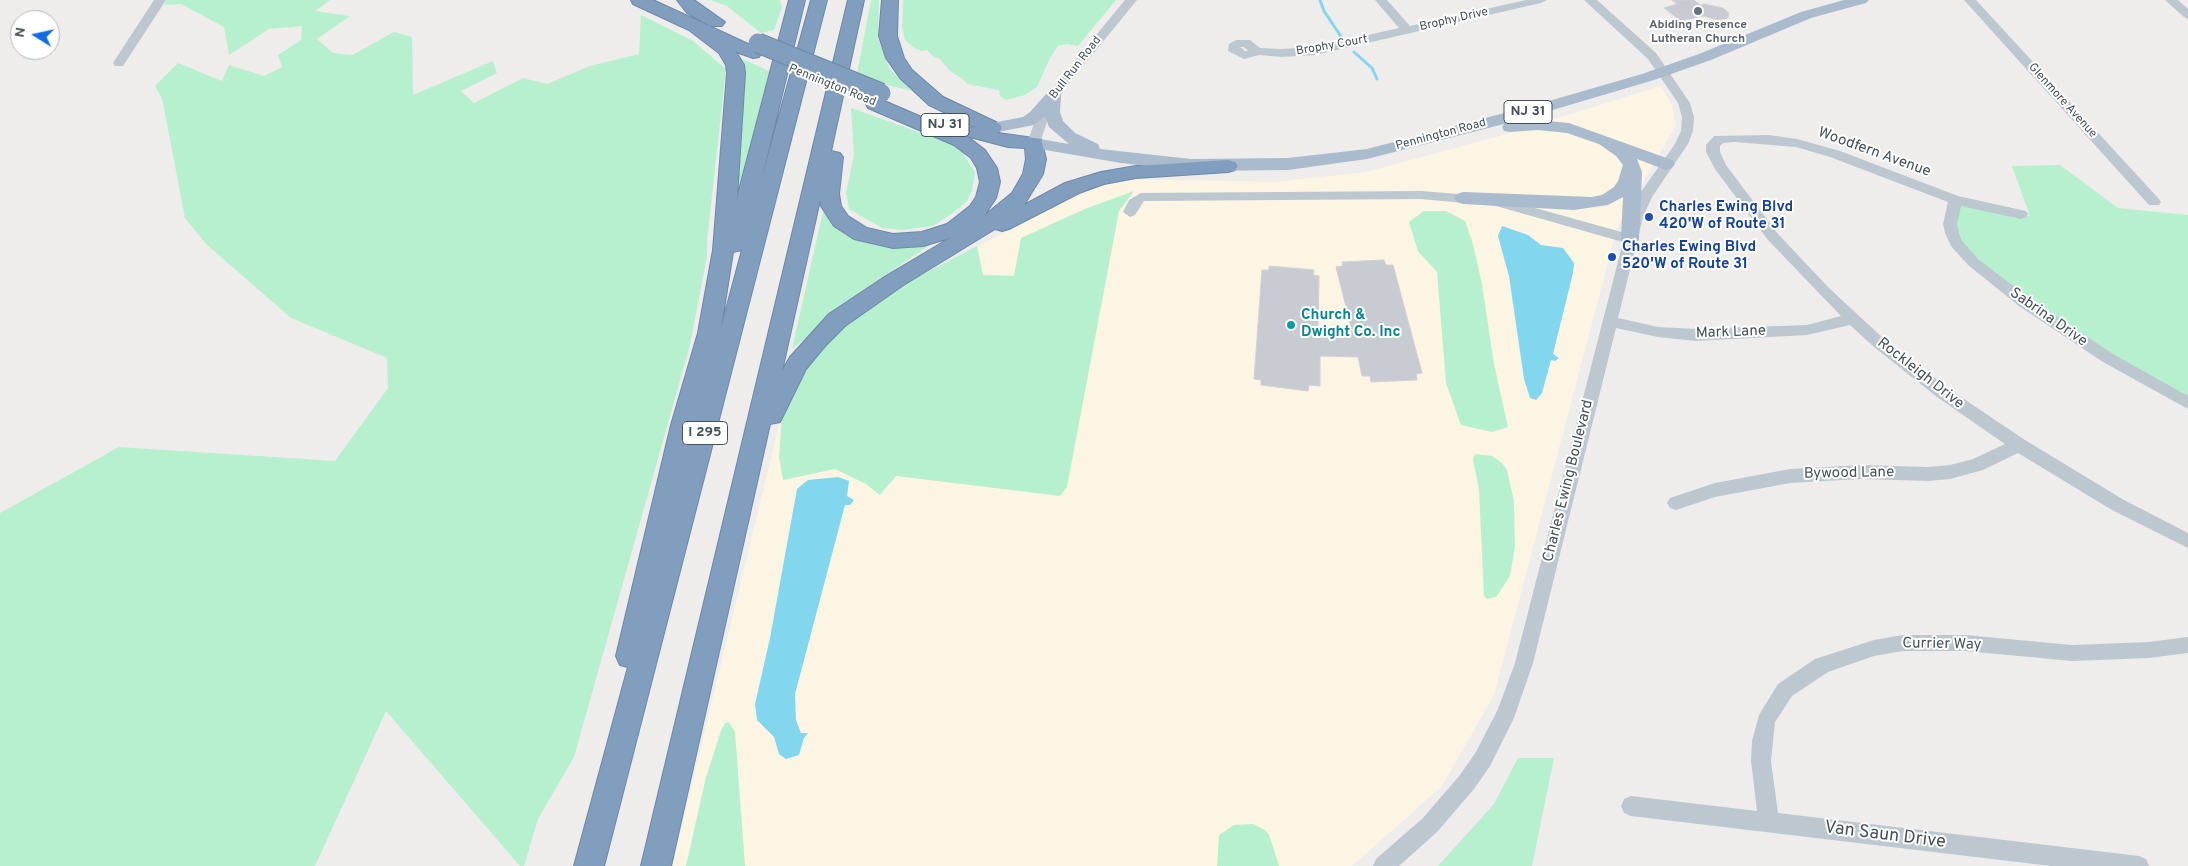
<!DOCTYPE html>
<html>
<head>
<meta charset="utf-8">
<style>
	body { margin:0 }
	#map { position:relative; width:2188px; height:866px; overflow:hidden; background:#efecec; font-family:Overpass,sans-serif }
	canvas { display:block }
	.north { position:absolute; left:10px; top:10px; width:50px; height:50px; box-sizing:border-box; background:#fff; border:1px solid #b4b9bd; border-radius:50%; rotate:280deg; font-size:14px; font-weight:700; line-height:20px; text-align:center; color:#44505a }
	.north::after { content:''; display:block; margin:auto; width:18px; height:22px; background:#116be4; clip-path:polygon(50% 0,100% 100%,50% 72%,0 100%) }
</style>
</head>
<body>
<div id="map">
<canvas width="2188" height="866"></canvas>
<div class="north">N</div>
</div>
<script>
const ctx = document.querySelector('canvas').getContext('2d');
ctx.lineJoin = 'round';
function paint(path, color) { ctx.fillStyle = color; ctx.fill(path, 'evenodd'); }
const poly = rows => new Path2D(rows.map(r => 'M' + r).join(''));
function trace(path, color, width, dash) { ctx.strokeStyle = color; ctx.lineWidth = width; ctx.lineCap = dash ? 'butt' : 'round'; ctx.setLineDash(dash || []); ctx.stroke(path); }
function drawText(font, color, halo, rows, align = 'center') {
  ctx.font = font + ' Overpass,sans-serif'; ctx.lineWidth = 4; ctx.setLineDash([]); ctx.textBaseline = 'middle'; ctx.strokeStyle = halo; ctx.fillStyle = color; for (const [text, x, y, turn = 0] of rows) {
    ctx.save(); ctx.translate(x, y); ctx.rotate((+turn || 0) * Math.PI / 180); ctx.textAlign = isNaN(turn) ? turn : align; if (halo) ctx.strokeText(text, 0, 0); ctx.fillText(text, 0, 0); ctx.restore();
  }
}
const commercial = poly([
	[1661,86,1672,105,1676,125,1617,228,1494,695,1442,786,1352,866,672,866,782,413,916,278,1096,186,1137,179,1274,182,1366,172,1500,136]
]);
const green = poly([
	[167,0,330,0,315,11,350,16,317,39,333,53,352,55,394,32,412,37,413,95,493,61,497,73,461,91,474,103,523,78,547,84,590,66,639,54,641,15,693,41,726,69,707,241,707,256,690,345,574,757,538,819,524,866,520,866,386,711,315,866,0,866,0,513,119,447,335,461,388,388,387,358,291,318,206,244,185,218,162,98,155,86,178,63,222,81,229,65,264,76,282,67,278,55,301,40,302,26,269,29,229,55,224,27,181,4,164,5],
	[710,0,780,0,782,7,774,30,761,33,727,6],
	[871,0,879,0,878,38,889,68,911,91,873,81,857,74],
	[903,0,1116,0,1078,46,1067,44,1058,46,1050,58,1037,87,1025,95,1006,100,1000,96,999,90,967,84,964,80,950,71,940,59,934,57,927,50,921,51,914,48,905,40,902,27],
	[743,59,771,72,732,227],
	[851,108,958,146,975,172,972,191,967,201,954,212,933,226,902,230,882,228,849,209,846,193,854,155],
	[2060,165,2118,208,2188,215,2188,402,2059,328,1954,239,1956,204,2030,216,2012,166],
	[1134,191,1119,211,1067,487,1060,496,896,476,880,495,866,484,835,469,783,480,779,457,782,413,805,366,843,326,916,278,977,246,983,275,1014,276,1021,238,1085,209],
	[1424,211,1446,211,1465,221,1473,244,1482,284,1494,364,1508,427,1492,432,1461,425,1446,383,1437,272,1418,251,1409,222],
	[823,212,849,234,879,246,933,243,875,282,792,349],
	[1475,454,1492,456,1502,463,1507,470,1514,501,1515,547,1510,576,1496,597,1487,599,1484,596,1479,490,1473,459],
	[729,722,735,732,745,866,686,866,706,777,721,731,725,723],
	[1518,758,1554,758,1532,866,1438,866,1494,804],
	[1253,824,1265,830,1269,835,1279,866,1217,866,1219,835,1234,825]
]);
const water = poly([
	[1502,226,1528,235,1541,245,1563,248,1574,263,1573,273,1553,354,1559,358,1555,361,1551,360,1542,393,1536,400,1530,398,1524,379,1509,276,1498,236],
	[838,477,849,481,847,496,854,500,850,505,845,505,795,694,796,720,801,733,808,733,804,738,799,755,786,759,779,754,774,737,757,720,755,704,770,638,797,489,808,480]
]);
const stream = poly([
	[1320,0,1324,11,1342,38],
	[1354,52,1372,68,1377,79]
]);
const building = poly([
	[1672,0,1694,0,1700,5,1704,4,1723,8,1729,13,1728,18,1719,20,1703,16,1681,21,1664,8,1677,4,1672,0],
	[1384,260,1386,265,1393,265,1422,373,1416,374,1417,380,1371,382,1370,376,1362,376,1358,357,1320,356,1320,386,1309,385,1308,391,1261,385,1261,380,1254,379,1262,270,1269,270,1269,266,1314,270,1313,275,1319,276,1318,329,1352,331,1336,267,1343,266,1342,262,1384,260]
]);
const minor = poly([
	[154,0,166,0,123,66,115,66,113,63,154,0],
	[1125,0,1137,0,1066,87,1050,113,1039,146,1029,146,1027,143,1038,113,1055,85,1125,0],
	[1375,0,1387,0,1410,26,1526,0,1547,0,1541,3,1315,55,1282,57,1259,55,1244,59,1228,51,1229,44,1236,40,1250,40,1260,48,1282,49,1315,47,1399,28,1375,0],
	[1240,47,1244,47,1248,51,1245,51,1240,47],
	[1584,0,1597,0,1656,53,1690,103,1694,117,1693,131,1688,144,1652,197,1643,217,1618,318,1658,327,1696,329,1807,325,1841,316,1768,240,1715,169,1706,152,1706,145,1714,136,1769,135,1797,139,1840,151,1958,196,2026,211,2028,214,2026,217,2021,219,1961,206,1957,224,1959,233,1962,241,1978,259,2029,298,2113,354,2188,396,2188,409,2103,362,2019,306,1968,265,1951,246,1945,233,1943,224,1948,202,1830,157,1796,147,1735,142,1723,143,1720,146,1720,152,1726,165,1778,234,1829,288,1884,339,1949,389,2025,440,2124,500,2188,533,2188,548,2112,510,2018,453,1983,470,1950,479,1928,481,1861,479,1790,483,1715,497,1676,510,1670,508,1667,503,1670,498,1715,483,1790,469,1861,465,1928,467,1950,465,1973,459,2005,444,1937,397,1874,347,1850,325,1807,335,1696,341,1658,337,1616,328,1533,663,1514,718,1490,766,1474,789,1437,832,1399,866,1373,866,1376,859,1423,818,1460,775,1476,752,1498,709,1515,663,1623,242,1496,206,1421,199,1144,201,1135,215,1130,217,1123,212,1129,200,1141,193,1421,191,1496,197,1625,233,1638,196,1675,144,1681,131,1682,117,1678,103,1648,59,1584,0],
	[1964,0,1976,0,2159,199,2161,202,2159,205,2149,205,1964,0],
	[2165,0,2178,0,2188,9,2188,19,2184,17,2165,0],
	[1903,635,1965,635,2072,645,2149,642,2188,637,2188,653,2149,658,2072,661,1965,651,1903,651,1874,656,1828,672,1792,696,1775,722,1771,761,1778,813,2139,856,2146,859,2149,866,2051,866,1631,816,1624,813,1621,806,1624,799,1631,796,1757,811,1751,761,1752,741,1759,715,1778,684,1815,659,1874,640,1903,635]
]);
const major = poly([
	[1844,0,1869,0,1866,3,1811,18,1711,60,1654,80,1512,122,1538,120,1569,123,1672,160,1675,164,1672,168,1666,170,1637,159,1642,172,1639,239,1637,243,1630,245,1623,243,1621,239,1623,197,1608,205,1574,210,1463,204,1457,202,1454,198,1457,194,1463,192,1592,197,1602,195,1614,187,1618,181,1623,165,1616,156,1599,144,1567,133,1538,130,1510,132,1504,131,1502,127,1504,124,1367,159,1288,170,1191,171,1121,163,1028,147,1025,143,1028,139,1034,138,1069,144,1049,127,1045,116,1034,125,993,133,987,132,985,128,987,124,1023,117,1030,112,1047,93,1053,91,1059,93,1061,96,1060,112,1063,121,1075,133,1098,144,1100,149,1191,159,1288,158,1367,149,1535,105,1642,74,1699,54,1801,12,1844,0]
]);
const highway = poly([
	[631,0,653,0,759,49,762,53,759,57,753,58,736,52,744,65,745,73,737,198,789,0,805,0,761,181,811,0,827,0,604,866,574,866,628,667,620,665,616,656,671,425,698,333,713,250,727,73,726,65,719,53,689,30,633,4,631,0],
	[742,250,721,328,733,252,742,250],
	[677,0,694,0,725,22,722,26,710,26,687,13,677,0],
	[848,0,864,0,831,151,840,153,843,157,839,194,841,206,848,216,867,228,893,234,922,232,947,224,970,206,976,197,980,182,977,168,971,158,954,145,868,108,866,104,868,100,882,100,968,137,985,150,997,168,1000,182,996,198,984,216,978,221,979,220,1012,193,1023,174,1026,159,1025,148,1008,147,966,136,964,132,966,128,975,127,929,105,900,78,886,58,879,36,882,0,898,0,897,36,904,58,912,70,943,97,1000,124,1002,128,998,133,1041,139,1046,159,1043,174,1024,205,1065,183,1101,172,1136,166,1228,160,1235,162,1238,166,1235,170,1228,172,1136,178,1104,184,1079,193,1009,229,1002,231,995,229,902,286,845,326,825,346,806,369,780,422,770,424,671,866,641,866,848,0],
	[820,200,821,206,834,226,854,239,893,248,923,246,950,238,886,276,829,314,790,357,782,371,820,200]
]);
const highwayBridge = poly([
	[758,43,881,93]
]);
const markers = [
	[1698,11,5,"#6b7280"],
	[1649,217,5,"#1a4fb4"],
	[1612,257,5,"#1a4fb4"],
	[1291,325,5,"#0f9aa8"]
];
const farStreetnames = [
	["Brophy Drive",1454,20,-13],
	["Brophy Court",1332,46,-10],
	["Bull Run Road",1076,68,-52],
	["Pennington Road",832,86,22],
	["Glenmore Avenue",2062,101,48],
	["Pennington Road",1441,135,-15]
];
const farWorshipnames = [
	["Abiding Presence",1698,26],
	["Lutheran Church",1698,40]
];
const shields = [
	[1528,112,48],
	[945,125,48],
	[705,433,45]
];
const shieldNames = [
	["NJ 31",1528,112],
	["NJ 31",945,125],
	["I 295",705,433]
];
const streetNames = [
	["Woodfern Avenue",1874,153,20],
	["Sabrina Drive",2048,318,35],
	["Mark Lane",1731,333,-2],
	["Rockleigh Drive",1920,374,38],
	["Bywood Lane",1849,474,-1],
	["Charles Ewing Boulevard",1569,481,-76],
	["Currier Way",1942,645,1]
];
const transitNames = [
	["Charles Ewing Blvd",1659,208],
	["420'W of Route 31",1659,225],
	["Charles Ewing Blvd",1622,248],
	["520'W of Route 31",1622,265]
];
const cultureNames = [
	["Church &",1301,316],
	["Dwight Co. Inc",1301,333]
];
const nearStreetnames = [
	["Van Saun Drive",1885,836,7]
];
paint(commercial, '#fcf5e3');
paint(green, '#b7f0ce');
paint(water, '#82d7ef');
trace(stream, '#82d7ef', 3);
paint(building, '#c9cbd2');
trace(building, '#d0d2d8', 1);
trace(highway, '#6c89aa', 2);
paint(minor, '#bcc7d0');
paint(major, '#aabbcd');
paint(highway, '#819ebe');
trace(highwayBridge, '#6c89aa', 21, []);
trace(highwayBridge, '#819ebe', 19);
for (const [x, y, r, color] of markers) { const dot = new Path2D(); dot.arc(x, y, r, 0, 2 * Math.PI); ctx.fillStyle = color; ctx.fill(dot); trace(dot, '#fff', 2); }
drawText('12px', '#44505a', '#fff', farStreetnames);
drawText('bold 12px', '#5b616d', '#fff', farWorshipnames);
for (const [x, y, w] of shields) { const box = new Path2D(); box.roundRect(x - w / 2, y - 11.5, w, 23, 4); ctx.fillStyle = '#fff'; ctx.fill(box); trace(box, '#44505a', 1); }
drawText('bold 14px', '#44505a', null, shieldNames);
drawText('15px', '#44505a', '#fff', streetNames);
drawText('bold 15px', '#164399', '#fff', transitNames, 'left');
drawText('bold 15px', '#0d838f', '#fff', cultureNames, 'left');
drawText('18px', '#44505a', '#fff', nearStreetnames);
</script>
</body>
</html>
